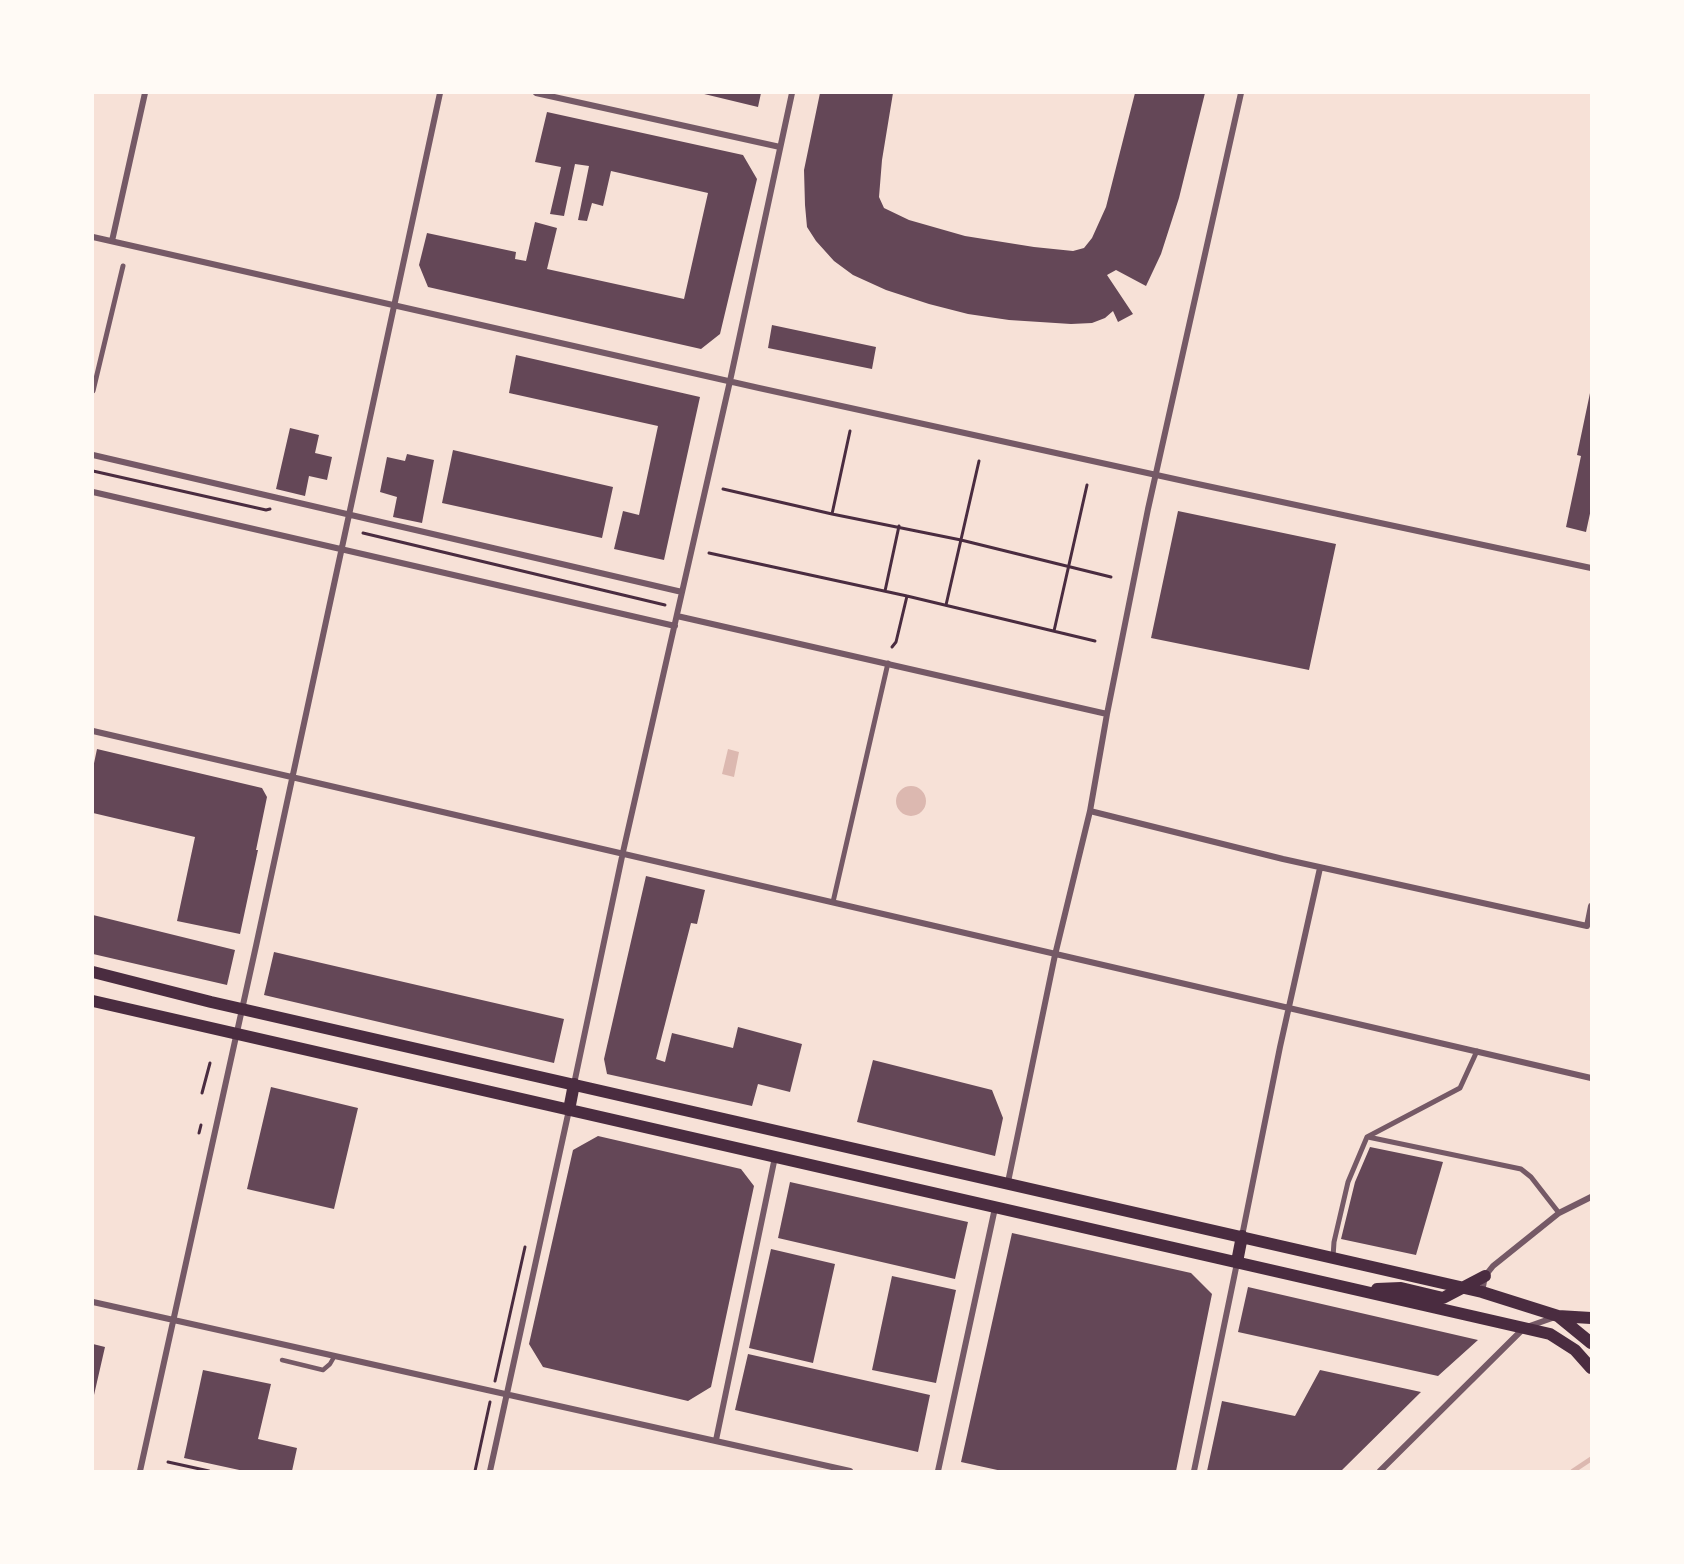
<!DOCTYPE html>
<html>
<head>
<meta charset="utf-8">
<style>
	body { margin:0 }
	#map { position:relative; width:1684px; height:1564px; overflow:hidden; background:#f7e1d7; font-family:Manrope,sans-serif }
	canvas { display:block }
	.frame { position:absolute; inset:0; border:94px solid #fffaf5; pointer-events:none }
</style>
</head>
<body>
<div id="map">
<canvas width="1684" height="1564"></canvas>
<div class="frame"></div>
</div>
<script>
const ctx = document.querySelector('canvas').getContext('2d');
ctx.lineJoin = 'round';
function paint(path, color) { ctx.fillStyle = color; ctx.fill(path, 'evenodd'); }
const poly = rows => new Path2D(rows.map(r => 'M' + r).join(''));
function trace(path, color, width, dash) { ctx.strokeStyle = color; ctx.lineWidth = width; ctx.lineCap = dash ? 'butt' : 'round'; ctx.setLineDash(dash || []); ctx.stroke(path); }
const water = poly([
	[728,749,739,752,734,777,722,774],
	'896 801a15 15 0 1 1 30 0a15 15 0 1 1-30 0Z'
]);
const stream = poly([
	[1573,1471,1591,1459]
]);
const building = poly([
	[700,93,761,93,758,107],
	[820,93,893,93,882,160,879,197,884,208,909,220,965,236,1034,247,1073,251,1084,248,1092,238,1106,207,1135,93,1205,93,1179,198,1161,254,1146,286,1116,270,1107,275,1133,314,1118,322,1113,311,1105,318,1092,323,1071,324,1009,320,968,314,929,304,886,290,853,275,834,261,816,241,807,227,805,205,804,170],
	[547,112,743,155,757,179,720,334,701,349,428,287,419,265,427,233,516,252,515,259,526,261,535,222,557,228,547,269,684,299,708,193,611,171,603,206,592,203,587,221,578,220,589,166,575,164,564,216,550,214,561,167,535,162],
	[772,325,876,347,872,369,768,348],
	[516,355,700,397,664,560,614,549,623,511,639,515,658,426,509,393],
	[1590,393,1591,509,1586,532,1566,527,1581,456,1577,455],
	[290,428,319,435,315,453,332,457,327,480,309,476,305,496,276,489],
	[453,450,613,487,602,538,442,503],
	[407,454,434,460,422,523,393,517,397,497,380,492,387,457,405,461],
	[1178,511,1336,544,1309,670,1151,638],
	[97,749,262,788,267,797,256,850,258,850,240,934,177,921,195,837,93,813,93,768],
	[646,876,705,890,697,924,691,923,656,1059,665,1062,672,1033,733,1048,738,1027,802,1044,790,1092,758,1084,752,1106,607,1074,604,1059],
	[93,915,235,950,227,985,93,954],
	[274,952,564,1019,554,1063,264,995],
	[873,1060,992,1090,1003,1118,995,1156,857,1122],
	[271,1087,358,1108,334,1209,247,1189],
	[598,1136,741,1169,754,1186,711,1387,688,1401,543,1367,529,1344,573,1150],
	[1370,1147,1443,1162,1416,1255,1341,1239,1355,1182],
	[790,1182,968,1222,955,1279,778,1238],
	[1012,1233,1191,1273,1212,1294,1176,1471,1002,1471,961,1462],
	[771,1249,835,1264,813,1363,749,1348],
	[892,1276,956,1290,936,1383,872,1370],
	[1248,1287,1478,1340,1438,1376,1238,1332],
	[93,1344,105,1347,94,1395,93,1395],
	[748,1354,930,1395,918,1452,735,1410],
	[203,1370,271,1384,258,1439,297,1448,292,1471,244,1471,184,1458],
	[1320,1370,1421,1392,1341,1471,1207,1471,1222,1401,1295,1416]
]);
const path = poly([
	[93,471,266,510,270,509],
	[723,489,832,514,961,540,1111,577],
	[832,514,850,431],
	[363,533,665,605],
	[709,553,907,596,1095,641],
	[885,591,899,526],
	[946,605,979,461],
	[1054,631,1087,485],
	[892,647,896,642,907,596],
	[202,1093,210,1063],
	[199,1133,201,1125],
	[495,1381,525,1247],
	[168,1462,209,1471],
	[475,1471,490,1402]
]);
const service = poly([
	[282,1360,323,1370,330,1364,334,1357]
]);
const pedestrian = poly([
	[93,391,123,266],
	[833,902,888,663],
	[1368,1137,1521,1169,1531,1177,1559,1213],
	[1333,1257,1334,1242,1348,1182,1367,1137,1460,1088,1477,1051]
]);
const minor = poly([
	[536,93,780,147],
	[93,237,759,388,1193,483,1591,568],
	[112,241,145,93],
	[93,455,682,592],
	[93,492,675,626],
	[677,616,1107,714],
	[93,731,1591,1078],
	[1090,811,1283,859,1587,926,1591,906],
	[574,1084,623,852,730,381,792,93],
	[1008,1182,1055,955,1090,811,1107,714,1148,509,1241,93],
	[1242,1236,1280,1047,1320,868],
	[1482,1292,1485,1276,1493,1266,1559,1213,1591,1197],
	[93,1302,850,1471],
	[716,1440,775,1157],
	[140,1471,256,946,440,93],
	[490,1471,569,1110],
	[938,1471,995,1208],
	[1194,1471,1237,1263],
	[1380,1471,1524,1328,1555,1317]
]);
const secondary = poly([
	[93,972,211,1002,1482,1292,1558,1316,1591,1343],
	[93,1001,1524,1328,1550,1334,1575,1350,1591,1368],
	[569,1110,574,1084],
	[1237,1262,1242,1236],
	[1377,1289,1401,1288,1443,1298,1485,1276],
	[1558,1316,1591,1318]
]);
paint(water, '#dcb8b0');
trace(stream, '#dcb8b0', 5);
paint(building, '#644757');
trace(path, '#4a2c40', 3);
trace(service, '#755966', 4.5);
trace(pedestrian, '#755966', 5);
trace(minor, '#755966', 6);
trace(secondary, '#4a2c40', 12);
</script>
</body>
</html>
